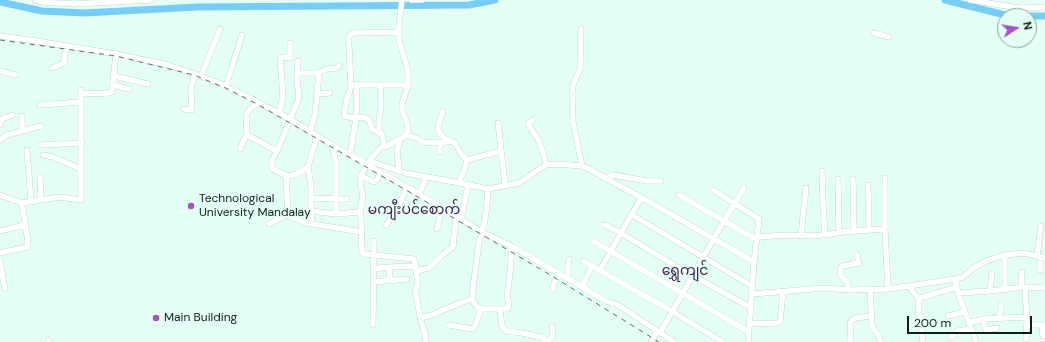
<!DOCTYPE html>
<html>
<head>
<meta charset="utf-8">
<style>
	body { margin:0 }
	#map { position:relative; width:1045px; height:342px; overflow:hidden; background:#e3fef5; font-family:"DM Sans",sans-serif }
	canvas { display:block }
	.north { position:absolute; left:997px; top:8px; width:40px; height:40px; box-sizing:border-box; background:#e3fef5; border:1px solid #90a49d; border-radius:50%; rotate:78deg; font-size:11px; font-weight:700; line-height:16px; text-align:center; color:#131d1a }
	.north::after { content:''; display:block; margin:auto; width:14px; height:18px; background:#a652c0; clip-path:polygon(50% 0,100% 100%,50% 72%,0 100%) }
	.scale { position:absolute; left:907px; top:316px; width:125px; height:18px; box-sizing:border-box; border:2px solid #131d1a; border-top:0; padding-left:5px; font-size:12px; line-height:14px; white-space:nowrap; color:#131d1a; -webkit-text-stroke:3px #e3fef5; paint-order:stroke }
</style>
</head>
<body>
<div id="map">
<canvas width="1045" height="342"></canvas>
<div class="north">N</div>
<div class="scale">200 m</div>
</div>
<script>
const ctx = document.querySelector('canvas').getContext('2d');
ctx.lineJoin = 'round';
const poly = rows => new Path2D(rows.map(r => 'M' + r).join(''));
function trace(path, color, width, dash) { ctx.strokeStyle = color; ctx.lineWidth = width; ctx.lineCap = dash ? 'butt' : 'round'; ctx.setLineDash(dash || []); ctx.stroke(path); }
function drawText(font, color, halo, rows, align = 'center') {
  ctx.font = font + ' "DM Sans","Noto Sans Myanmar",sans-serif'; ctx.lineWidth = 3.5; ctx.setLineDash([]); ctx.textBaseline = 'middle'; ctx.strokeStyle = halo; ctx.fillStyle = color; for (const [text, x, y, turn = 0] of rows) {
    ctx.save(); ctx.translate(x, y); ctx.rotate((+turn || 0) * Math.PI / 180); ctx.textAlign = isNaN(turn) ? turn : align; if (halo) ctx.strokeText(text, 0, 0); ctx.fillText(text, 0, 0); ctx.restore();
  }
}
const river = poly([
	[945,0,1009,16],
	[0,2,42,11,84,13,198,7,469,5,495,0],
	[1029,16,1045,16]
]);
const minor = poly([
	[35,0,43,2,72,4,151,0],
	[402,0,399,24,399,40,408,71,408,85,402,104,402,110,407,123,408,130,405,136,385,147,381,147,369,161,361,176,360,183,363,196,360,212,361,219,362,252,364,254,414,259,418,284,415,290,416,294,421,321,425,333,426,342],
	[411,0,422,0],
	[970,0,1019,8,1045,7],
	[581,29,580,69,573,85,572,95,573,122,582,166],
	[874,33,889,37],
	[0,36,36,41,116,54,168,65,195,74,221,84,242,94,290,119,332,145,440,206,482,232,515,248,606,301,618,305,674,342],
	[52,68,62,64,64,63,66,46],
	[0,71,15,75],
	[297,73,317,73,327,69,336,68,339,66],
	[114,76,148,84],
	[201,76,220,29],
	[113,85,129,89],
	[355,85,408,85],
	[380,85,381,105,379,122,379,128,382,135],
	[226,86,242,35],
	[81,94,109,93,112,92,116,54],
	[317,94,330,93],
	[40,105,81,102],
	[184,109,192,110,191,89,195,74],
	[443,111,439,122,438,129,440,134,444,138,450,141],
	[279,114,283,97,282,82,280,59,281,58,286,57,290,58,290,43],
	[533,120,528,123,530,127,538,139,544,155,546,165],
	[498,123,505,185],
	[0,125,2,119,12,115],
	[22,131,41,126],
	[310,132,315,115,319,72],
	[247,135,277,151,283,137,299,98,297,79,298,61],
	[407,135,419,139,422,142,440,143,451,141,455,143,461,154,467,160],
	[0,140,7,135,22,131,22,116],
	[41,145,82,143],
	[332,145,336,162,336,214],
	[385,147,382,135,372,129,370,122,368,119,363,117,353,118,344,116,347,98,349,94,351,86,349,47,348,40,350,35,353,33,399,32],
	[240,149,243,142,247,135,246,115,250,109,257,104,260,104],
	[27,150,31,201],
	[277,151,272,160,272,167,273,169,285,175,289,176,296,174,308,167],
	[440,152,440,143],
	[43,155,53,157,81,169],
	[350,155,356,118,357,84],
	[369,161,405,173,460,183,488,189,519,183,541,168,546,165,558,164,582,166,589,169,653,204,754,262],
	[399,171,397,151,400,139],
	[822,171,823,203,825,235],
	[286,175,288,214],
	[361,176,374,182,377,180,380,173],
	[40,177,41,200],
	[885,178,885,231,888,289],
	[606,179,613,175,647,181,661,181],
	[838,179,839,233],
	[853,179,854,231],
	[460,183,461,177,464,172,467,160,501,151],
	[868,185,869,230],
	[488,189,487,203,485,220,479,242,473,289,472,299,473,301,477,307,481,309,508,309,509,302,507,297,508,290,511,262,511,246],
	[713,190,759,219,754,262,748,342],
	[0,195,22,203,60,197,81,200,81,90],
	[419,195,426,177],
	[679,195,757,240],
	[312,198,347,199],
	[311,211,336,214,360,212],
	[632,215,752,286],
	[289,216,299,212],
	[461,220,468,185],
	[269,224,288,214,289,216,306,223,362,232],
	[312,224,311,211,311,187,308,167,315,143,316,136],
	[386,225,396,211,407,188],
	[605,225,621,233,679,268,746,305,751,307],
	[437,229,442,208],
	[0,231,25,225],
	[801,236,806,188],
	[757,237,787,235,813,236,831,234,842,232,885,229],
	[593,241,749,332],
	[0,253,27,247,28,243,22,203],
	[1005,255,1005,289],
	[1037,256,1041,226],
	[0,261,5,289],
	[583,261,668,309,723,342],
	[389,267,390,280],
	[373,269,389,267,416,266],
	[600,270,641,198],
	[1040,270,1040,257],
	[416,271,429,268,441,256,453,247,456,217],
	[566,277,568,275,568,265,569,259],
	[955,279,958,293,976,342],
	[373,282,407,279],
	[909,286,919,300],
	[582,287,592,266],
	[1021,287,1022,272],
	[1025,287,1027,322,1026,339],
	[870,289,872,324,873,328,879,336,881,342],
	[553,290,554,283,560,274],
	[849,290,847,282,842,277,840,272,841,267,843,266,859,263,857,254],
	[990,291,992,273],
	[958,293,990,291,1025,287,1045,288],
	[752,294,824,288,849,290,888,289,955,279,963,277,975,267,986,261,1005,255,1024,253,1045,258],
	[500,309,502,326,505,330,509,332,517,332,542,337,545,340,545,342],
	[948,316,965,312],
	[420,318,429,316,460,303,472,299],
	[998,318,1001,311,1001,305],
	[983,319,986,330,997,328],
	[969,323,983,319,1027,317],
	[750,324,778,323,780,321,783,292],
	[373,325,374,241],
	[449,325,472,329,475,326,481,309],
	[1027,325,1045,325],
	[1042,325,1043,336],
	[951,337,957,331,971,329],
	[48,340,49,342],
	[545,340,548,341,552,337,553,332,552,327],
	[651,342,656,333,660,333,724,221,744,188],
	[851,342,850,323,852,320,855,318,871,316],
	[923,342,918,306,920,298,957,287]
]);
const rail = poly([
	[0,40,116,56,194,75,228,89,257,104,406,190,547,273,659,342]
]);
const markers = [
	[191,206,4,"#a652c0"],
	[156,318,4,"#a652c0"]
];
const poiNames = [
	["Technological",199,199],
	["University Mandalay",199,213],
	["Main Building",164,318]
];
const quarterNames = [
	["မကျီးပင်စောက်",414,210],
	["ရွှေကျင်",685,271]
];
trace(river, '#78cdf7', 7);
trace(minor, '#a7c2b9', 6);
trace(minor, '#fff', 5.5);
trace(rail, '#60706b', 1, [5, 5]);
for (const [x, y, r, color] of markers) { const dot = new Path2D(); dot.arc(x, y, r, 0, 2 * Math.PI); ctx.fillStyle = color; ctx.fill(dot); trace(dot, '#e3fef5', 1.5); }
drawText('12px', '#131d1a', '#e3fef5', poiNames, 'left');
drawText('14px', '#441b50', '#e3fef5', quarterNames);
</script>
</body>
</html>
